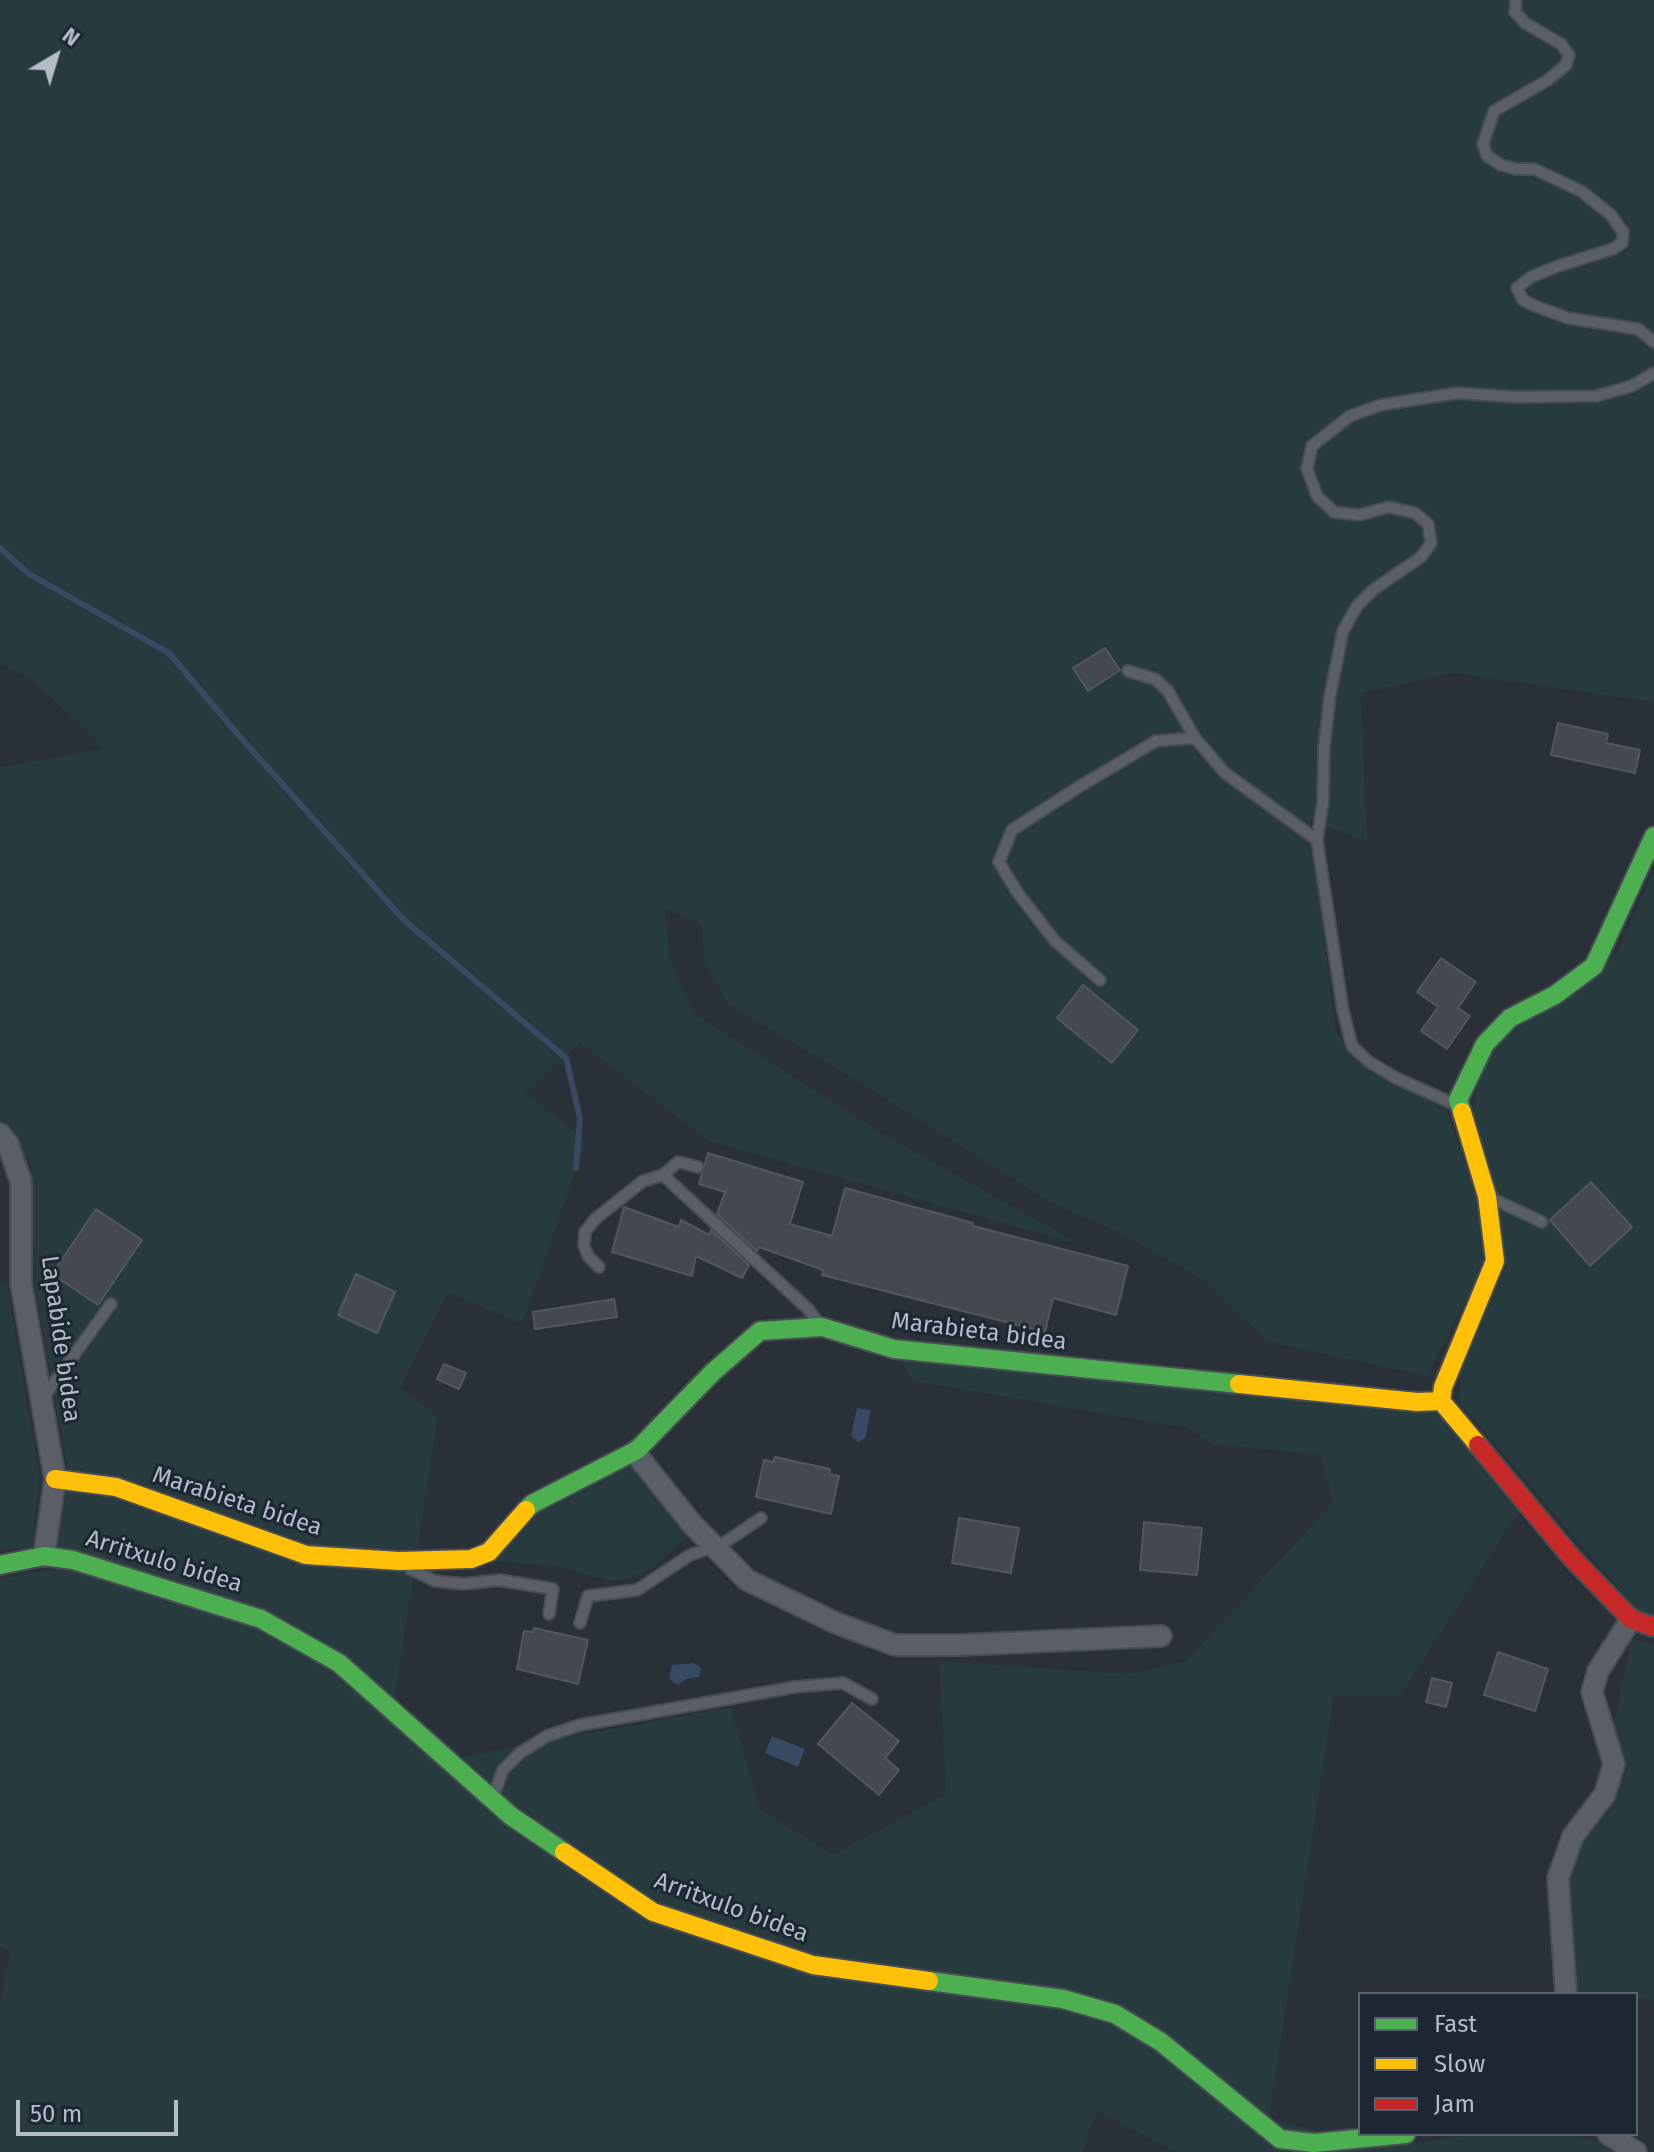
<!DOCTYPE html>
<html>
<head>
<meta charset="utf-8">
<style>
	body { margin:0 }
	#map { position:relative; width:1654px; height:2152px; overflow:hidden; background:#2a3038; font-family:"Fira Sans",sans-serif }
	canvas { display:block }
	.legend { position:absolute; left:1358px; top:1992px; width:280px; height:144px; box-sizing:border-box; background:#1d2633; border:2px solid #59626f; margin:0; padding:10px 14px; list-style:none; font-size:24px; color:#b4bcc9 }
	.legend li { display:flex; align-items:center; gap:16px; height:40px }
	.legend b { width:40px; border:2px solid #59626f }
	.north { position:absolute; left:16px; top:16px; width:80px; height:80px; -webkit-text-stroke:6px #1d2633; paint-order:stroke; rotate:38deg; font-size:22px; font-weight:700; line-height:32px; text-align:center; color:#b4bcc9 }
	.north::after { content:''; display:block; margin:auto; width:28px; height:36px; background:#b4bcc9; clip-path:polygon(50% 0,100% 100%,50% 72%,0 100%) }
	.scale { position:absolute; left:16px; top:2100px; width:162px; height:36px; box-sizing:border-box; border:4px solid #b4bcc9; border-top:0; padding-left:10px; font-size:24px; line-height:28px; white-space:nowrap; color:#b4bcc9; -webkit-text-stroke:6px #1d2633; paint-order:stroke }
</style>
</head>
<body>
<div id="map">
<canvas width="1654" height="2152"></canvas>
<ul class="legend">
<li><b style="height:10px;background:#4caf50"></b>Fast</li>
<li><b style="height:10px;background:#ffc107"></b>Slow</li>
<li><b style="height:10px;background:#c62828"></b>Jam</li>
</ul>
<div class="north">N</div>
<div class="scale">50 m</div>
</div>
<script>
const ctx = document.querySelector('canvas').getContext('2d');
ctx.lineJoin = 'round';
function paint(path, color) { ctx.fillStyle = color; ctx.fill(path, 'evenodd'); }
const poly = rows => new Path2D(rows.map(r => 'M' + r).join(''));
function trace(path, color, width, dash) { ctx.strokeStyle = color; ctx.lineWidth = width; ctx.lineCap = dash ? 'butt' : 'round'; ctx.setLineDash(dash || []); ctx.stroke(path); }
function drawText(font, color, halo, rows, align = 'center') {
  ctx.font = font + ' "Fira Sans",sans-serif'; ctx.lineWidth = 6; ctx.setLineDash([]); ctx.textBaseline = 'middle'; ctx.strokeStyle = halo; ctx.fillStyle = color; for (const [text, x, y, turn = 0] of rows) {
    ctx.save(); ctx.translate(x, y); ctx.rotate((+turn || 0) * Math.PI / 180); ctx.textAlign = isNaN(turn) ? turn : align; if (halo) ctx.strokeText(text, 0, 0); ctx.fillText(text, 0, 0); ctx.restore();
  }
}
const green = poly([
	[0,0,1654,0,1654,702,1454,673,1361,693,1367,841,1310,821,1336,1032,1368,1071,1446,1109,1477,1198,1483,1267,1427,1376,1269,1342,1200,1278,1117,1231,1052,1203,856,1080,728,1004,703,960,702,925,665,908,670,962,695,1014,881,1133,1081,1245,709,1141,580,1043,526,1093,586,1141,522,1324,448,1292,400,1388,438,1416,391,1723,439,1761,731,1707,760,1809,833,1855,946,1794,939,1661,1128,1674,1186,1661,1333,1503,1321,1455,1212,1444,1188,1428,912,1381,901,1359,1436,1412,1523,1511,1512,1522,1400,1696,1334,1696,1269,2119,1385,2147,1482,2134,1565,2134,1600,2142,1614,2152,1176,2152,1097,2111,1082,2152,0,2152,0,2002,10,1951,0,1947,0,1579,56,1569,67,1465,34,1283,31,1163,0,1123,0,767,104,749,32,679,0,664],
	[1654,869,1654,1616,1638,1611,1459,1402,1461,1372,1507,1264,1473,1116,1475,1091,1495,1045,1529,1018,1591,980,1619,949],
	[0,1283,7,1284,40,1477,32,1547,0,1550],
	[633,1464,689,1535,650,1569,628,1579,610,1581,555,1566,490,1561,542,1509],
	[1631,1639,1654,1645,1654,2001,1636,1998,1636,1994,1596,1992,1574,1994,1565,1890,1576,1843,1625,1777,1612,1732]
]);
const water = poly([
	[857,1408,871,1410,865,1438,858,1442,851,1436],
	[694,1663,701,1668,699,1677,686,1679,678,1685,669,1679,672,1665],
	[772,1736,805,1749,798,1767,765,1753]
]);
const stream = poly([
	[0,548,29,574,169,653,234,730,404,920,566,1058,580,1118,576,1168]
]);
const building = poly([
	[1105,648,1120,670,1088,691,1073,668,1105,648],
	[1558,723,1608,734,1606,743,1640,750,1635,773,1551,755,1558,723],
	[1441,958,1476,982,1458,1008,1470,1016,1447,1049,1421,1031,1438,1007,1417,992,1441,958],
	[1083,985,1138,1030,1112,1063,1057,1018,1083,985],
	[708,1153,803,1182,790,1224,832,1236,845,1188,973,1223,973,1226,1128,1266,1116,1315,1053,1298,1045,1332,822,1275,823,1270,759,1247,757,1251,717,1214,725,1192,699,1184,708,1153],
	[1591,1182,1632,1227,1590,1266,1550,1220,1591,1182],
	[624,1207,679,1227,681,1220,709,1235,711,1230,749,1265,742,1278,696,1256,692,1276,612,1252,624,1207],
	[96,1209,142,1240,98,1305,52,1274,96,1209],
	[356,1274,395,1292,377,1333,338,1315,356,1274],
	[614,1299,617,1317,535,1329,533,1312,614,1299],
	[444,1364,466,1373,459,1389,437,1379,444,1364],
	[775,1457,830,1469,829,1474,839,1476,831,1514,756,1497,764,1460,773,1462,775,1457],
	[959,1518,1019,1528,1011,1573,952,1563,959,1518],
	[1144,1522,1202,1528,1197,1575,1140,1570,1144,1522],
	[534,1628,588,1640,578,1684,517,1669,524,1631,533,1632,534,1628],
	[1498,1652,1548,1669,1535,1711,1484,1695,1498,1652],
	[1432,1678,1452,1683,1446,1707,1426,1702,1432,1678],
	[852,1703,899,1741,885,1758,899,1770,879,1795,818,1744,852,1703]
]);
const lane = poly([
	[1516,0,1515,12,1525,23,1561,44,1569,55,1566,65,1548,80,1494,111,1483,144,1487,156,1501,165,1516,169,1534,169,1581,191,1611,215,1623,232,1622,243,1613,249,1558,266,1531,277,1517,288,1523,300,1535,306,1568,318,1638,329,1654,342],
	[1128,671,1155,679,1168,691,1195,738,1225,773,1317,840,1343,1011,1352,1046,1369,1062,1396,1078,1454,1104],
	[1317,840,1323,802,1324,748,1330,696,1343,631,1357,606,1373,590,1421,557,1431,543,1428,524,1415,513,1389,507,1359,515,1334,512,1317,496,1307,468,1312,446,1350,416,1381,405,1457,393,1516,397,1596,396,1632,386,1654,373],
	[1100,980,1055,941,1017,892,999,862,1012,830,1077,788,1156,741,1195,738],
	[663,1175,808,1309,818,1322],
	[1493,1199,1542,1222],
	[599,1267,588,1256,584,1246,585,1232,595,1219,643,1181,663,1175,678,1162,698,1167],
	[43,1398,111,1304],
	[410,1569,435,1581,464,1584,499,1580,553,1589,549,1614],
	[580,1623,588,1596,637,1590,690,1555,724,1543,761,1518],
	[493,1797,503,1770,520,1753,547,1736,580,1725,795,1687,843,1683,872,1699]
]);
const street = poly([
	[0,1134,8,1144,21,1182,21,1283,55,1479,44,1556],
	[637,1450,640,1459,692,1524,747,1580,836,1623,895,1645,961,1645,1161,1636],
	[1566,1994,1558,1878,1573,1836,1605,1794,1614,1764,1592,1692,1598,1671,1631,1619],
	[1608,2134,1636,2152]
]);
const fast = poly([
	[1462,1112,1458,1100,1485,1044,1510,1018,1555,995,1594,966,1654,836],
	[526,1510,532,1504,637,1450,713,1372,760,1331,822,1327,894,1349,1239,1384],
	[0,1565,44,1556,73,1560,261,1619,339,1663,511,1816,564,1852],
	[929,1981,1063,1999,1115,2014,1161,2042,1280,2139,1314,2143,1406,2134]
]);
const slow = poly([
	[1239,1384,1417,1402,1441,1401,1478,1445],
	[1441,1401,1443,1387,1495,1261,1487,1196,1462,1112],
	[55,1479,116,1487,306,1555,399,1561,471,1559,489,1552,526,1510],
	[564,1852,653,1912,813,1965,929,1981]
]);
const jam = poly([
	[1478,1445,1572,1558,1631,1619,1654,1627]
]);
const streetNames = [
	["Marabieta bidea",979,1332,7],
	["Lapabide bidea",60,1339,82],
	["Marabieta bidea",237,1502,18],
	["Arritxulo bidea",164,1562,17],
	["Arritxulo bidea",731,1908,20]
];
paint(green, '#273a3e');
paint(water, '#384963');
trace(stream, '#384963', 6);
paint(building, '#444950');
trace(building, '#52575f', 2);
trace(lane, '#484c53', 14);
trace(street, '#484c53', 24);
trace(fast, '#484c53', 22);
trace(slow, '#484c53', 22);
trace(jam, '#484c53', 22);
trace(lane, '#5a5e66', 10);
trace(street, '#5a5e66', 20);
trace(fast, '#4caf50', 18);
trace(slow, '#ffc107', 18);
trace(jam, '#c62828', 18);
drawText('24px', '#b4bcc9', '#1d2633', streetNames);
</script>
</body>
</html>
